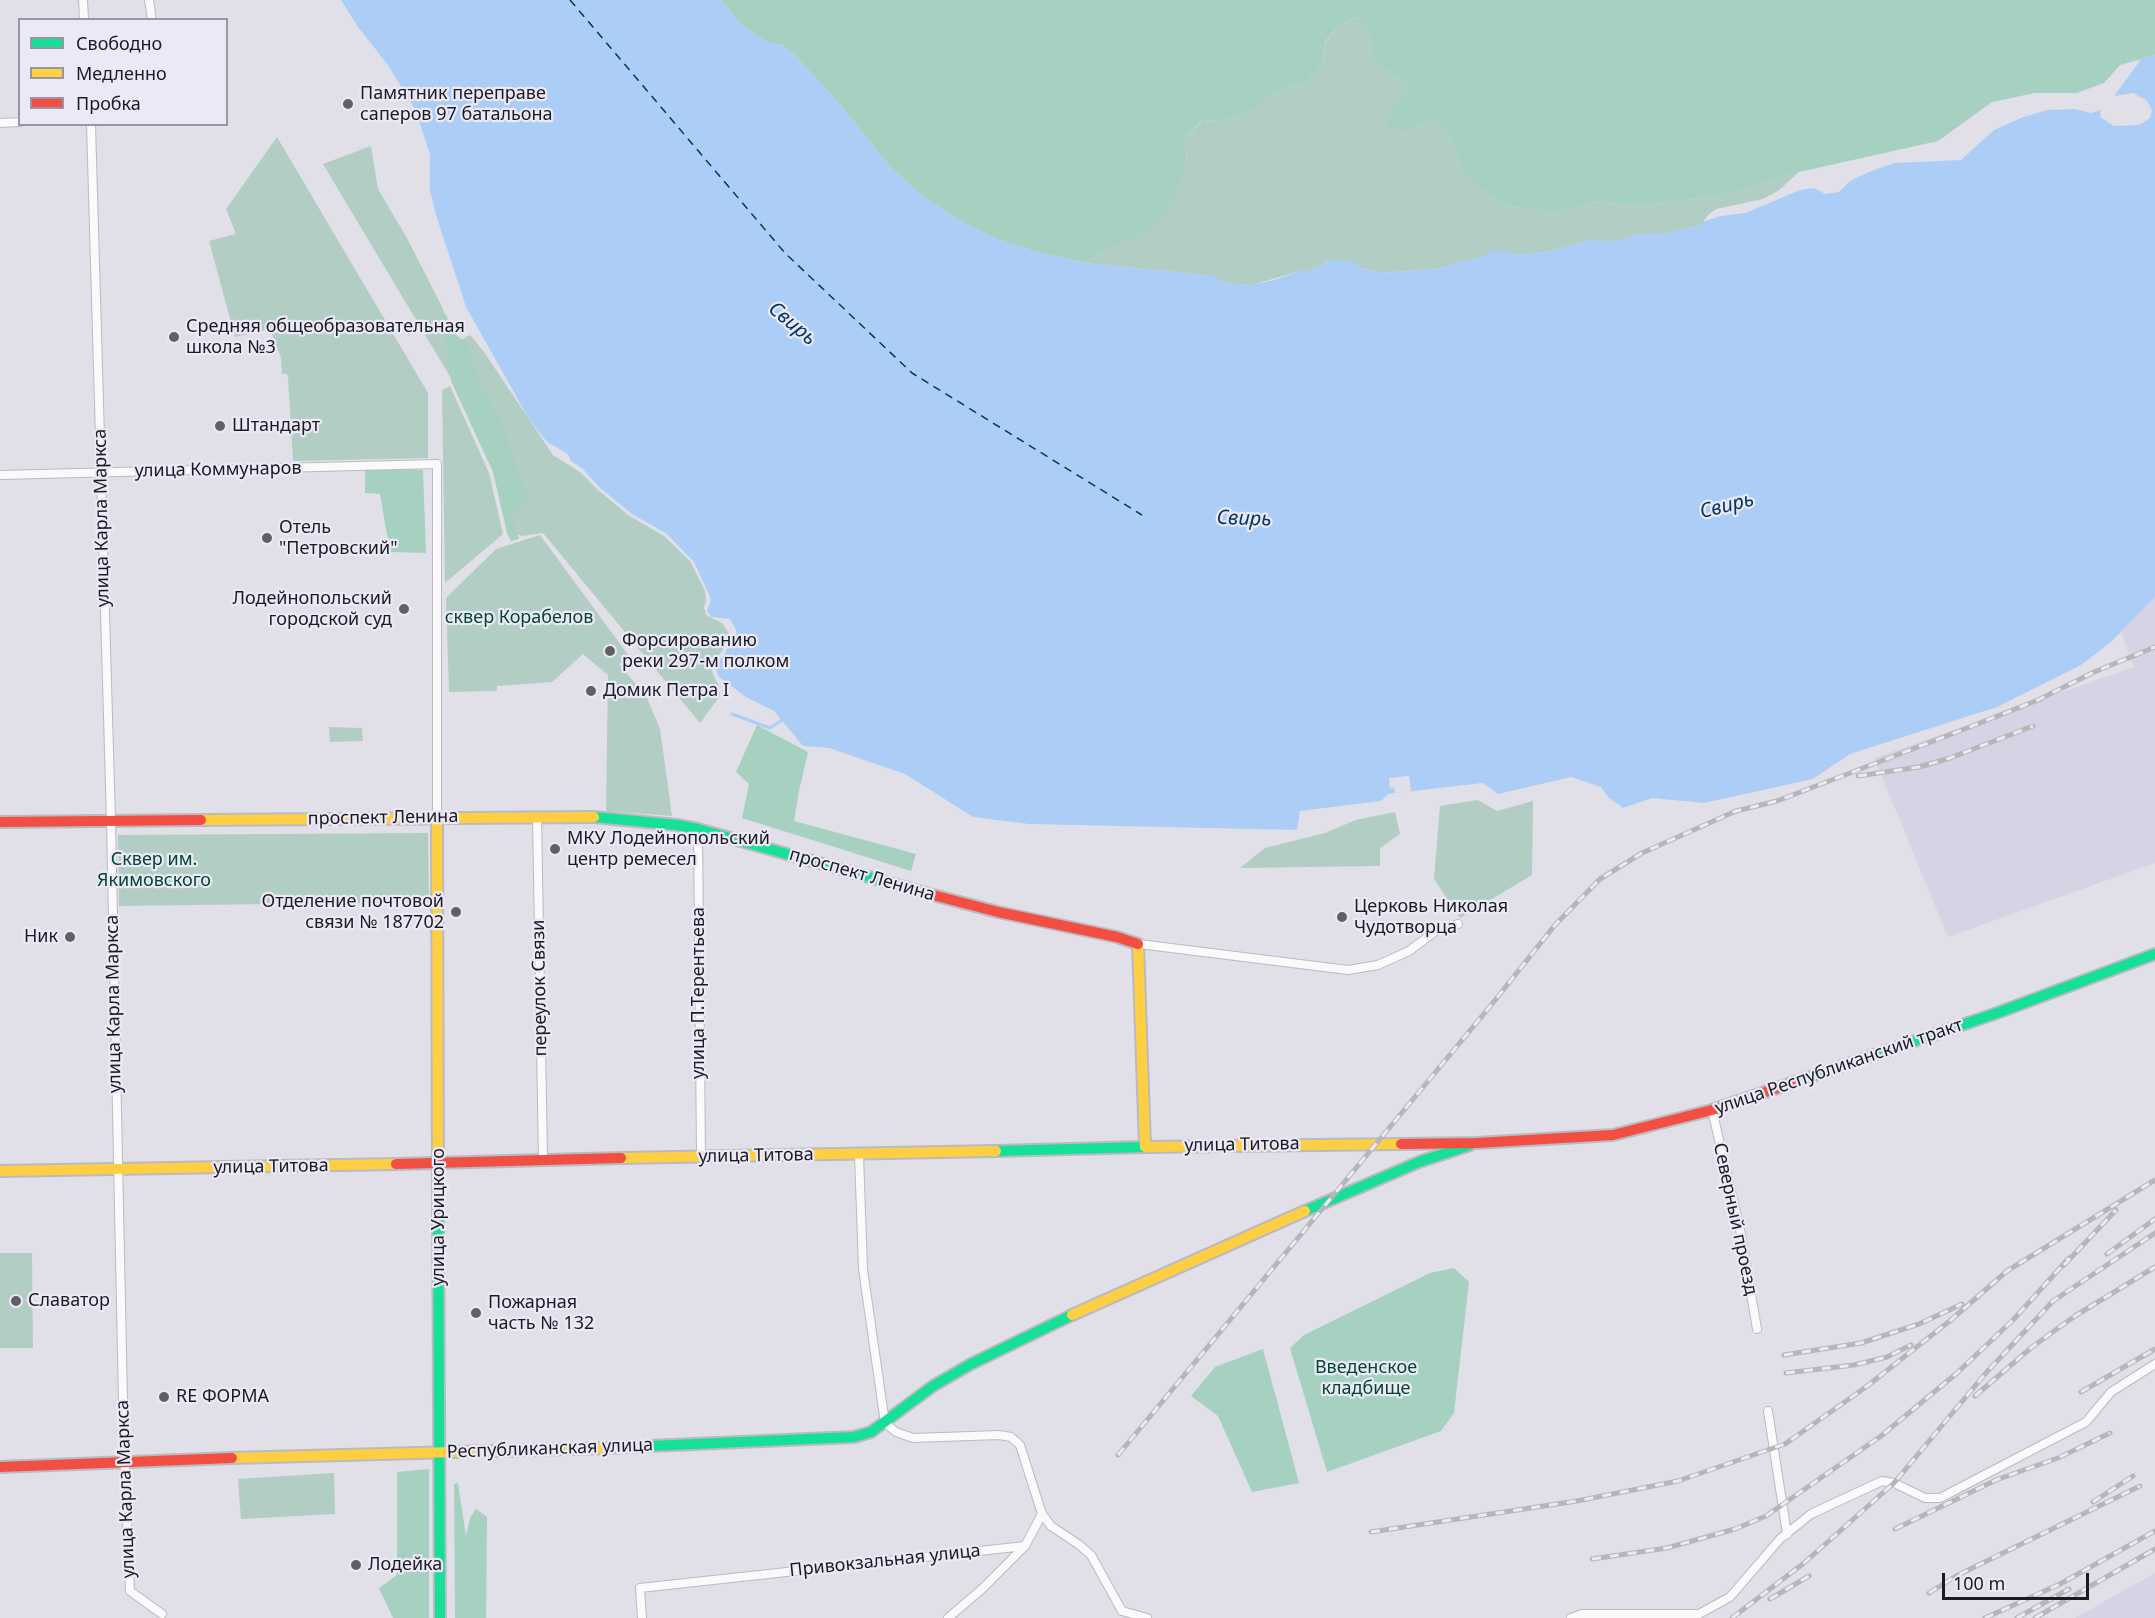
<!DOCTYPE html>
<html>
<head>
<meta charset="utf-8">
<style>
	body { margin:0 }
	#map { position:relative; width:2155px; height:1618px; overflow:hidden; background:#e1e0e8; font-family:"Noto Sans",sans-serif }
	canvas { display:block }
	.legend { position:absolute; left:18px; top:18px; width:210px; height:108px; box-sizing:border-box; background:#ebe9f8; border:2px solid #9896a2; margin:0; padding:8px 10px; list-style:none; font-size:18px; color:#1b1a20 }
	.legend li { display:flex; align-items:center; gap:12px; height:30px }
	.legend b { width:30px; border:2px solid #9896a2 }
	.scale { position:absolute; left:1942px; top:1573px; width:147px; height:27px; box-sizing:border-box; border:3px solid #1b1a20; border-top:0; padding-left:8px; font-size:18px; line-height:21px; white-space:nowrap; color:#1b1a20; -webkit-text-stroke:4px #ebe9f8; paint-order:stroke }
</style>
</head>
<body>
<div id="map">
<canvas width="2155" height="1618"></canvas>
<ul class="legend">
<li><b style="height:8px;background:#16e098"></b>Свободно</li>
<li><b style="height:8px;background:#ffcf43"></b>Медленно</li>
<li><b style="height:8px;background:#f24e42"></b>Пробка</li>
</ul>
<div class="scale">100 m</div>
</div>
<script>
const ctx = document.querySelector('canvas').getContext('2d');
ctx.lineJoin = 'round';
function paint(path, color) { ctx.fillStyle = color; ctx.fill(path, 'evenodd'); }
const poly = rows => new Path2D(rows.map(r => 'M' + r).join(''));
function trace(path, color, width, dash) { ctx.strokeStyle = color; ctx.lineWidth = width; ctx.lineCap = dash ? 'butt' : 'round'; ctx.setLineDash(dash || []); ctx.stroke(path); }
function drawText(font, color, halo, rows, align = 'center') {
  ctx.font = font + ' "Noto Sans",sans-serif'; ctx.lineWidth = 4.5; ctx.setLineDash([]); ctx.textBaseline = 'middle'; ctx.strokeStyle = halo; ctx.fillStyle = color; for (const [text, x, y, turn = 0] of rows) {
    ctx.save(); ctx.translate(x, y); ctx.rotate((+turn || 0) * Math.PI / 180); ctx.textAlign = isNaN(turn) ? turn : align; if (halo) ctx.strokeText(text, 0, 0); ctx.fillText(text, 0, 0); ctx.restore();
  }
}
const built = poly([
	[2155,597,2155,863,1948,937,1874,758,2134,667,2121,632],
	[2155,1573,2155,1618,2075,1618]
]);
const green = poly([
	[1360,17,1370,37,1372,60,1410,86,1394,105,1409,131,1431,118,1447,133,1465,177,1504,205,1548,213,1571,210,1594,202,1640,206,1731,194,1799,172,1778,191,1763,199,1716,209,1709,214,1700,226,1666,234,1639,234,1616,242,1592,240,1552,251,1518,255,1496,250,1480,258,1456,263,1442,268,1381,273,1330,260,1309,271,1300,271,1252,285,1223,283,1214,276,1086,263,1113,246,1187,163,1185,139,1202,121,1224,120,1246,115,1283,89,1306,82,1323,65,1325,43,1339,25],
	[277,137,428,393,428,458,293,461,288,377,287,374,282,374,281,358,270,329,235,337,209,241,236,234,226,209],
	[371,146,378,189,408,240,442,307,461,355,452,380,323,164],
	[470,335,484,352,553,455,580,472,597,489,628,515,664,536,690,561,705,591,706,600,704,608,706,615,722,623,730,635,729,641,713,663,712,672,718,684,720,696,700,723,543,533,522,536,517,534,459,341],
	[450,386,489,473,503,534,445,583,442,390],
	[540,535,629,656,619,664,647,698,660,729,672,816,606,811,608,675,583,654,552,682,497,686,497,691,449,692,446,598,496,549],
	[329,727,362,728,363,741,330,742],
	[1478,800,1497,811,1533,801,1532,875,1460,918,1434,879,1440,806],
	[1395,812,1400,834,1380,848,1380,866,1240,868,1265,848,1325,833,1356,820],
	[428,833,429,902,119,906,118,835],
	[32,1253,33,1348,0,1348,0,1253],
	[334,1473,335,1514,241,1519,238,1479]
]);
const forest = poly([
	[721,0,2155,0,2155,55,2120,65,2104,83,2077,93,2035,93,1992,102,1938,141,1799,172,1731,194,1640,206,1594,202,1571,210,1548,213,1504,205,1465,177,1447,133,1431,118,1409,131,1387,128,1394,105,1410,86,1372,60,1370,37,1359,17,1339,25,1325,42,1323,65,1306,82,1283,89,1246,115,1224,120,1201,121,1185,139,1187,163,1173,199,1161,219,1143,232,1113,246,1086,263,1040,253,999,240,964,223,925,198,891,168,837,101,795,55,782,45,768,43,741,25],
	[446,315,453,332,468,345,479,383,501,422,522,483,530,492,526,506,519,506,512,515,519,539,511,541,507,533,493,472,451,381,445,336,440,319],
	[365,469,423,470,426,553,390,552,380,494,365,493],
	[757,725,808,752,799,791,794,821,916,854,911,871,742,818,749,784,736,772],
	[1454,1268,1469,1282,1454,1413,1441,1431,1327,1472,1290,1348,1304,1335,1430,1273],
	[1263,1349,1299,1483,1252,1492,1218,1416,1191,1396,1215,1367],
	[429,1469,429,1618,393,1618,379,1588,397,1575,397,1472],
	[458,1483,466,1536,470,1518,476,1509,487,1517,486,1618,455,1618,454,1484]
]);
const water = poly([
	[341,0,721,0,741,25,768,43,782,45,795,55,837,101,891,168,925,198,964,223,999,240,1040,253,1086,263,1215,276,1223,283,1252,285,1274,280,1300,271,1309,271,1330,260,1354,261,1360,268,1381,273,1442,268,1456,263,1479,258,1496,249,1518,255,1552,251,1592,240,1616,242,1639,234,1666,234,1700,226,1702,222,1721,216,1745,213,1800,190,1814,188,1825,194,1839,192,1850,181,1871,171,1895,163,1961,160,1994,130,2023,117,2048,110,2075,109,2091,113,2101,110,2100,117,2114,126,2139,125,2150,118,2152,110,2146,100,2133,93,2114,96,2142,58,2155,55,2155,597,2111,642,2081,665,1997,707,1850,754,1813,779,1704,803,1652,798,1623,808,1608,797,1601,787,1571,777,1498,794,1483,783,1395,793,1388,794,1381,801,1300,811,1297,830,1029,824,973,817,905,774,829,748,803,746,774,711,746,697,718,676,715,664,724,655,737,632,730,619,711,617,707,611,711,599,694,562,667,534,632,514,599,487,583,469,571,461,568,454,547,442,529,419,466,307,437,218,430,191,430,155,416,111,388,65,358,27]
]);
const pier = poly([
	[1409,776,1411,791,1395,793,1394,787,1390,788,1389,778]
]);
const stream = poly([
	[732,714,770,728,782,720]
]);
const ferry = poly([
	[570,0,785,253,912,373,1142,515]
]);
const street = poly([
	[83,0,84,20],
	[149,0,152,20],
	[0,123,20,122],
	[91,124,111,821,124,1449,130,1591,162,1614],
	[0,475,437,464,437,817],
	[537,817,543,1159],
	[698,829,701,1157],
	[1139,944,1348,970,1378,965,1409,951,1437,930,1458,924],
	[1712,1110,1741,1234,1757,1329],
	[859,1155,863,1269,885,1423,896,1432,913,1438,999,1435,1011,1437,1020,1445,1042,1514,1025,1546,982,1589,948,1618],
	[1768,1411,1787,1534],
	[1042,1514,1051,1526,1078,1544,1091,1555,1122,1611,1147,1618],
	[642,1618,640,1588,1025,1546],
	[1571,1618,1582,1614,1699,1614,1730,1597,1780,1539,1811,1514,1882,1481,1894,1483,1925,1498,1940,1498,2086,1422,2111,1392,2155,1364]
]);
const fast = poly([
	[594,817,677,825,698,829,929,894],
	[1795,1082,1997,1013,2155,954],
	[996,1151,1145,1147],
	[438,1197,440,1618],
	[1305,1211,1419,1162,1470,1145],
	[604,1448,854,1437,871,1432,933,1386,971,1364,1072,1315]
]);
const slow = poly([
	[437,817,438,1197],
	[201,820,594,817],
	[1138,944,1145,1147,1401,1144],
	[621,1158,996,1151],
	[0,1171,396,1164],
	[1072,1315,1305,1211],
	[232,1458,604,1448]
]);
const jam = poly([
	[0,822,201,820],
	[929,894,998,912,1117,937,1138,944],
	[1401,1144,1477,1143,1613,1135,1712,1110,1795,1082],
	[396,1164,621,1158],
	[0,1467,232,1458]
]);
const rail = poly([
	[1858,776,1919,767,1950,758,2033,726],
	[2107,1254,2155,1219],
	[2064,1265,2116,1210],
	[1784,1355,1861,1343,1919,1324,1962,1304],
	[1786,1373,1854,1365,1887,1357,1911,1345],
	[2081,1392,2155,1349],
	[1975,1396,2032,1347,2075,1316,2155,1267],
	[1118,1455,1492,1004,1555,925,1600,879,1642,853,1736,811,1777,801,1962,730,2038,700,2094,672,2155,647],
	[2093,1502,2133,1476],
	[1895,1529,1996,1480,2058,1458,2110,1433],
	[1371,1532,1577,1501,1678,1481,1785,1444,1866,1387,1951,1320,2007,1271,2155,1180],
	[1592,1559,1667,1548,1735,1529,1766,1516,1881,1436,1957,1373,2014,1319,2069,1258],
	[1929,1593,1956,1576,2140,1486],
	[1770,1599,1809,1576],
	[1732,1618,1804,1563,1894,1483,1985,1374,2053,1301,2155,1233],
	[1985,1618,2060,1584,2155,1531],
	[2017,1618,2069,1589],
	[2035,1618,2155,1549]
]);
const markers = [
	[348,104,6,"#605f66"],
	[174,337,6,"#605f66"],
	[220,426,6,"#605f66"],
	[267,538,6,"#605f66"],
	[404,609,6,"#605f66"],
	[610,651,6,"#605f66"],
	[591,691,6,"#605f66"],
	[555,849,6,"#605f66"],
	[456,912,6,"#605f66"],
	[1342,917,6,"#605f66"],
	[70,937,6,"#605f66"],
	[16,1301,6,"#605f66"],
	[476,1313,6,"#605f66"],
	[164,1397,6,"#605f66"],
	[356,1565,6,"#605f66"]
];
const poiNames = [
	["Памятник переправе",360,94],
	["саперов 97 батальона",360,115],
	["Средняя общеобразовательная",186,327],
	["школа №3",186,348],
	["Штандарт",232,426],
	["Отель",279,528],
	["\"Петровский\"",279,549],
	["Лодейнопольский",392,599,"right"],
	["городской суд",392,620,"right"],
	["Форсированию",622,641],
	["реки 297-м полком",622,662],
	["Домик Петра I",603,691],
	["МКУ Лодейнопольский",567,839],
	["центр ремесел",567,860],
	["Отделение почтовой",444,902,"right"],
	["связи № 187702",444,923,"right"],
	["Церковь Николая",1354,907],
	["Чудотворца",1354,928],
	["Ник",58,937,"right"],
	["Славатор",28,1301],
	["Пожарная",488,1303],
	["часть № 132",488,1324],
	["RE ФОРМА",176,1397],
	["Лодейка",368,1565]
];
const streetNames = [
	["улица Коммунаров",218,470,-1],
	["улица Карла Маркса",102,518,-91],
	["проспект Ленина",383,818,-1],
	["проспект Ленина",862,875,16],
	["переулок Связи",540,988,-91],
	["улица П.Терентьева",699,993,-90],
	["улица Карла Маркса",114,1004,-91],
	["улица Республиканский тракт",1839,1067,-19],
	["улица Титова",1242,1145,-1],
	["улица Титова",756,1156,-1],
	["улица Титова",271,1167,-1],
	["улица Урицкого",439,1217,-90],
	["Северный проезд",1735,1219,78],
	["Республиканская улица",550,1449,-2],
	["улица Карла Маркса",126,1489,-92],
	["Привокзальная улица",885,1561,-6]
];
const parkNames = [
	["сквер Корабелов",519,618],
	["Сквер им.",154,860],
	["Якимовского",154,881],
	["Введенское",1366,1368],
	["кладбище",1366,1389]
];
const waterNames = [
	["Свирь",792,324,40],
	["Свирь",1727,506,-14],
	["Свирь",1244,519,2]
];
paint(built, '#d6d4e4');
paint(green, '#b2cdc3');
paint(forest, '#a6d0c0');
paint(water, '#accef6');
paint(pier, '#e1e0e8');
trace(stream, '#accef6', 3);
trace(ferry, '#013666', 1.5, [8, 6]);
trace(street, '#babac0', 10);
trace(fast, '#babac0', 14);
trace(slow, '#babac0', 14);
trace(jam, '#babac0', 14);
trace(street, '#fafafc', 8);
trace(fast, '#16e098', 10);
trace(slow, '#ffcf43', 10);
trace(jam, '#f24e42', 10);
trace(rail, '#b6b6b8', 5);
trace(rail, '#ebe9f8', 3, [9]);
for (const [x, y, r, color] of markers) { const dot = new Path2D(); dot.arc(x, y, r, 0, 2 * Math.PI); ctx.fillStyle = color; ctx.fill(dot); trace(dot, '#ebe9f8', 2); }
drawText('18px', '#1b1a20', '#ebe9f8', poiNames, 'left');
drawText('18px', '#1b1a20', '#ebe9f8', streetNames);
drawText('18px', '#02452f', '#ebe9f8', parkNames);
drawText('italic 20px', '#013666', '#ebe9f8', waterNames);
</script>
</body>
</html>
